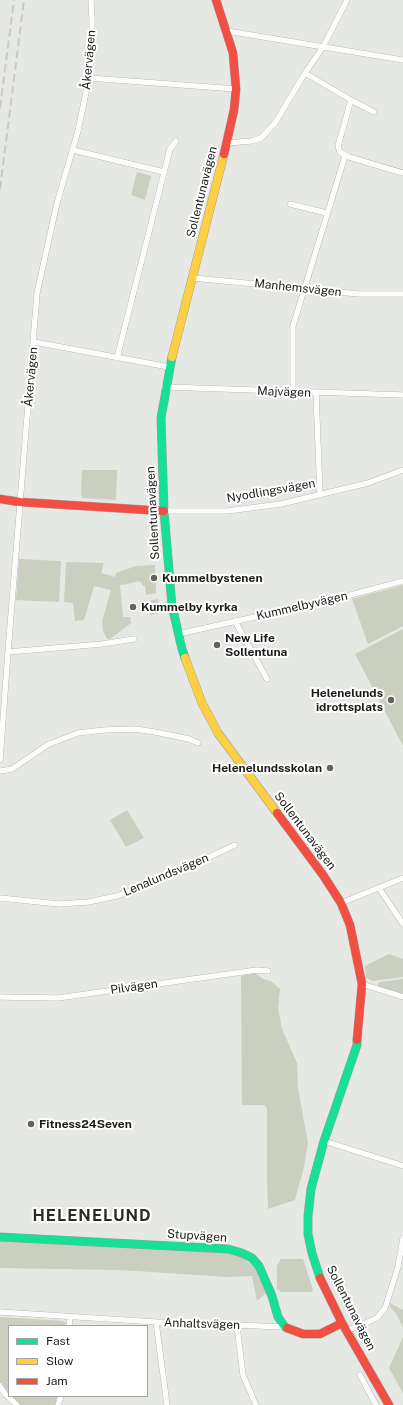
<!DOCTYPE html>
<html>
<head>
<meta charset="utf-8">
<style>
	body { margin:0 }
	#map { position:relative; width:403px; height:1405px; overflow:hidden; background:#e6e8e4; font-family:"Public Sans",sans-serif }
	canvas { display:block }
	.legend { position:absolute; left:8px; top:1325px; width:140px; height:72px; box-sizing:border-box; background:#fff; border:1px solid #a4a5a3; margin:0; padding:5px 7px; list-style:none; font-size:12px; color:#1c1d1a }
	.legend li { display:flex; align-items:center; gap:8px; height:20px }
	.legend b { width:20px; border:1px solid #a4a5a3 }
</style>
</head>
<body>
<div id="map">
<canvas width="403" height="1405"></canvas>
<ul class="legend">
<li><b style="height:5px;background:#16e098"></b>Fast</li>
<li><b style="height:5px;background:#ffcf43"></b>Slow</li>
<li><b style="height:5px;background:#f24e42"></b>Jam</li>
</ul>
</div>
<script>
const ctx = document.querySelector('canvas').getContext('2d');
ctx.lineJoin = 'round';
function paint(path, color) { ctx.fillStyle = color; ctx.fill(path, 'evenodd'); }
const poly = rows => new Path2D(rows.map(r => 'M' + r).join(''));
function trace(path, color, width, dash) { ctx.strokeStyle = color; ctx.lineWidth = width; ctx.lineCap = dash ? 'butt' : 'round'; ctx.setLineDash(dash || []); ctx.stroke(path); }
function drawText(font, color, halo, rows, align = 'center') {
  ctx.font = font + ' "Public Sans",sans-serif'; ctx.lineWidth = 4; ctx.setLineDash([]); ctx.textBaseline = 'middle'; ctx.strokeStyle = halo; ctx.fillStyle = color; for (const [text, x, y, turn = 0] of rows) {
    ctx.save(); ctx.translate(x, y); ctx.rotate((+turn || 0) * Math.PI / 180); ctx.textAlign = isNaN(turn) ? turn : align; if (halo) ctx.strokeText(text, 0, 0); ctx.fillText(text, 0, 0); ctx.restore();
  }
}
const green = poly([
	[137,172,151,176,145,200,131,195],
	[82,470,117,470,116,500,82,498,81,492],
	[19,559,61,561,59,602,16,600],
	[66,562,104,563,101,573,115,577,116,573,136,566,155,565,156,593,146,595,145,586,143,586,140,581,138,582,138,581,128,584,120,585,123,617,130,617,131,623,110,639,107,639,103,631,102,621,111,590,94,586,84,620,75,621,73,603,64,602],
	[403,585,403,626,368,644,352,599],
	[158,599,161,613,150,615,148,601],
	[403,629,403,746,355,654],
	[127,810,144,838,126,847,110,820],
	[389,954,403,959,403,977,373,981,366,978,365,966],
	[255,973,263,979,271,981,280,989,278,1008,282,1029,297,1063,298,1088,308,1143,304,1167,295,1200,268,1209,267,1176,267,1109,265,1105,242,1105,241,976],
	[403,979,403,994,379,987,378,985,379,982],
	[0,1240,230,1251,241,1257,256,1268,266,1293,257,1301,252,1276,228,1277,120,1270,0,1268],
	[281,1259,303,1259,313,1290,312,1292,281,1292,277,1289,277,1266],
	[390,1303,403,1310,403,1328,396,1313,390,1307],
	[0,1317,63,1321,66,1323,65,1326,9,1326,9,1395,0,1384],
	[403,1337,403,1393,389,1368],
	[10,1396,57,1396,55,1405,19,1405]
]);
const street = poly([
	[227,31,403,60],
	[305,73,351,100,338,146,340,152,349,157,403,173],
	[89,78,236,89],
	[351,100,374,112],
	[227,143,251,141,261,138,275,123,305,73,323,47,347,0],
	[73,150,164,172],
	[290,204,327,213],
	[193,278,359,294,403,294],
	[34,342,169,367],
	[117,358,170,149,176,141],
	[165,387,403,395],
	[293,392,293,326,345,156],
	[316,393,320,495],
	[164,511,227,511,281,504,368,483,403,470],
	[235,621,267,679],
	[178,634,332,600,403,581],
	[8,652,102,644,134,639],
	[0,760,8,652,37,293,57,203,78,131,89,78,92,51,92,18,91,0],
	[0,771,12,769,49,744,78,733,104,730,135,729,155,732,189,739,198,743],
	[379,888,403,924],
	[0,898,59,904,88,902,117,896,160,880,235,845],
	[341,903,403,878],
	[362,984,403,997],
	[0,997,58,998,257,970,268,971],
	[324,1141,403,1166],
	[0,1312,156,1322,285,1327],
	[156,1322,167,1405],
	[69,1326,70,1317],
	[237,1326,243,1375,256,1405],
	[347,1331,377,1318,385,1308,398,1267,403,1238],
	[360,1375,376,1405],
	[0,1386,5,1394,17,1405],
	[58,1405,61,1396]
]);
const fast = poly([
	[172,357,161,418,164,511,172,606,182,649,185,658],
	[0,1237,228,1249,242,1253,252,1258,259,1266,272,1296,278,1317,285,1327,287,1328],
	[320,1278,312,1253,308,1234,308,1216,311,1189,324,1141,357,1045,357,1040]
]);
const slow = poly([
	[172,357,224,154],
	[185,658,202,703,218,733,277,813]
]);
const jam = poly([
	[216,0,233,53,236,89,234,110,224,154],
	[0,499,20,502,164,511],
	[277,813,323,875,341,903,350,925,362,984,357,1040],
	[320,1278,342,1323,389,1405],
	[287,1328,303,1334,320,1334,342,1323]
]);
const rail = poly([
	[0,108,14,0],
	[0,189,24,0]
]);
const markers = [
	[154,578,4,"#636461"],
	[133,607,4,"#636461"],
	[217,645,4,"#636461"],
	[391,700,4,"#636461"],
	[330,768,4,"#636461"],
	[31,1124,4,"#636461"]
];
const streetNames = [
	["Åkervägen",89,60,-85],
	["Sollentunavägen",202,192,-76],
	["Manhemsvägen",298,288,6],
	["Åkervägen",31,377,-85],
	["Majvägen",284,392,2],
	["Nyodlingsvägen",271,491,-10],
	["Sollentunavägen",153,513,-93],
	["Kummelbyvägen",302,606,-13],
	["Sollentunavägen",305,831,53],
	["Lenalundsvägen",166,875,-23],
	["Pilvägen",134,987,-8],
	["Stupvägen",197,1236,4],
	["Sollentunavägen",351,1308,63],
	["Anhaltsvägen",202,1324,2]
];
const poiNames = [
	["Kummelbystenen",162,578],
	["Kummelby kyrka",141,607],
	["New Life",225,638],
	["Sollentuna",225,652],
	["Helenelunds",383,693,"right"],
	["idrottsplats",383,707,"right"],
	["Helenelundsskolan",322,768,"right"],
	["Fitness24Seven",39,1124]
];
const districtNames = [
	["HELENELUND",92,1216]
];
paint(green, '#cacfbf');
trace(street, '#9e9f9c', 6);
trace(fast, '#9e9f9c', 9);
trace(slow, '#9e9f9c', 9);
trace(jam, '#9e9f9c', 9);
trace(street, '#fbfcfb', 5.5);
trace(fast, '#16e098', 8);
trace(slow, '#ffcf43', 8);
trace(jam, '#f24e42', 8);
trace(rail, '#c9c9c9', 2, [8, 4]);
for (const [x, y, r, color] of markers) { const dot = new Path2D(); dot.arc(x, y, r, 0, 2 * Math.PI); ctx.fillStyle = color; ctx.fill(dot); trace(dot, '#fff', 1.5); }
drawText('12px', '#1c1d1a', '#fff', streetNames);
drawText('bold 12px', '#1c1d1a', '#fff', poiNames, 'left');
ctx.letterSpacing = '1px';
drawText('bold 16px', '#2a2b25', '#fff', districtNames);
ctx.letterSpacing = '0px';
</script>
</body>
</html>
